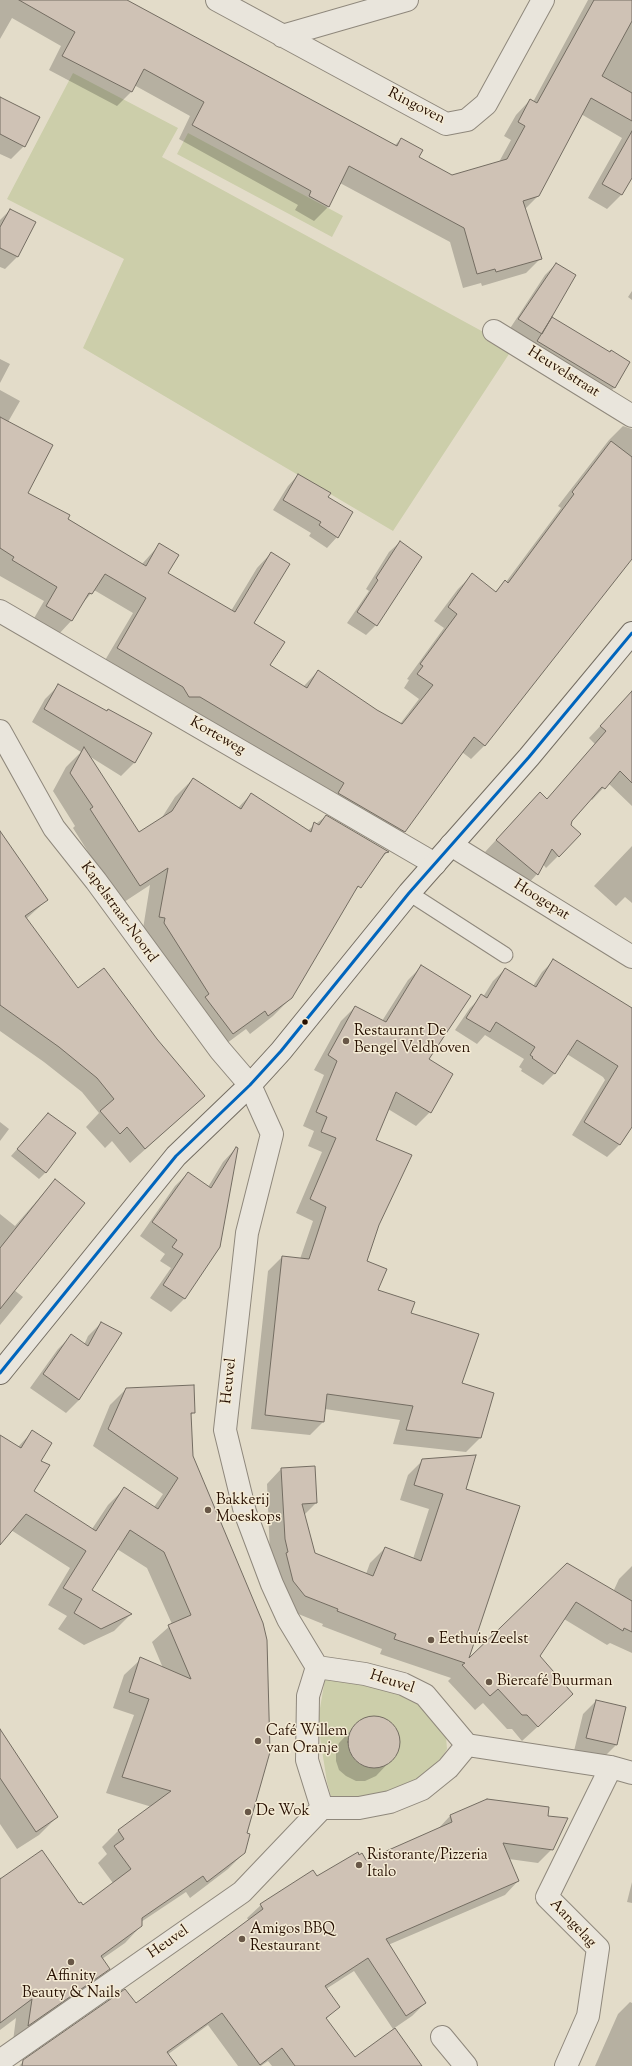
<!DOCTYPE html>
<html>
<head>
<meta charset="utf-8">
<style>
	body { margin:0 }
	canvas { display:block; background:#e3dcc9 }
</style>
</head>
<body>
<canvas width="632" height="2066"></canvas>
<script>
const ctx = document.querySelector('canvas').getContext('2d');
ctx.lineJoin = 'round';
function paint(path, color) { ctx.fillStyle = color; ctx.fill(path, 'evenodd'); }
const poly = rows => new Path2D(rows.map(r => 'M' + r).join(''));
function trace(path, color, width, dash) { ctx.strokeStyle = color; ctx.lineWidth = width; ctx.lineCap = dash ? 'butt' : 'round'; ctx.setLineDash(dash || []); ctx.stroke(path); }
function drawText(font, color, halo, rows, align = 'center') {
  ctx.font = font + ' "Sorts Mill Goudy",serif'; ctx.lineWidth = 3; ctx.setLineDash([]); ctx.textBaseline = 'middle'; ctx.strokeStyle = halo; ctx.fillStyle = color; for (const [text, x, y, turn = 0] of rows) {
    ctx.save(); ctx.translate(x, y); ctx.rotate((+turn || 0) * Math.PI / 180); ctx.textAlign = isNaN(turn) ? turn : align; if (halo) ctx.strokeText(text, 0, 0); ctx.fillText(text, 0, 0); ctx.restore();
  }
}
const green = poly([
	[73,73,178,128,162,157,489,335,486,340,509,354,393,531,83,348,124,259,7,199],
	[188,133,343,216,332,237,177,154],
	[325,1679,386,1688,418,1704,429,1713,446,1737,447,1749,442,1757,422,1776,408,1785,380,1796,332,1800,327,1782,319,1731,319,1714]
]);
const shadow = poly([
	[0,0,125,0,394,146,401,139,418,157,452,176,499,162,511,140,504,136,516,115,530,100,533,102,588,0,632,0,632,176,621,195,607,209,588,198,622,138,581,114,538,196,525,209,540,259,526,273,482,286,481,283,463,288,450,242,340,183,328,207,314,221,295,210,298,205,179,139,190,116,134,85,131,92,117,106,49,70,61,46,12,18,0,39],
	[0,98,24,146,11,159,0,154],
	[10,210,18,256,5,269,0,267,0,220],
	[556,264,548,323,553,318,610,353,629,362,614,388,603,399,509,330,545,275],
	[632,291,632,300,628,297],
	[0,359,10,364,0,383],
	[0,390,20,401,8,422,26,493,142,564,160,544,167,574,231,611,257,568,271,553,253,624,269,666,303,687,318,671,376,711,400,724,419,699,404,688,409,680,407,679,444,628,434,621,458,589,472,575,495,592,506,582,561,508,558,506,609,440,623,426,632,429,632,558,485,745,471,759,462,752,404,832,390,846,104,662,133,613,94,590,82,604,72,620,58,635,33,620,44,601,0,576],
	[298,475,327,498,337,537,327,548,309,536,311,533,273,510,288,486],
	[400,542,376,625,366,635,347,623,369,591,366,589,389,552],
	[58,686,135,762,121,776,89,756,138,834,161,819,175,797,193,779,238,808,251,794,307,831,326,816,387,852,350,897,292,997,273,1016,250,1034,246,1029,215,1052,142,935,150,885,121,904,73,828,75,826,53,791,66,767,81,752,32,722,45,699],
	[632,692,632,806,608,783,592,800,591,799,569,825,558,856,546,868,543,864,537,874,526,886,485,852,528,805,547,799,595,744,589,738],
	[0,833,47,900,26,919,77,989,200,1100,130,1163,112,1141,105,1148,86,1127,99,1113,82,1092,44,1062,0,1031],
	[632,846,632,903,625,897,616,906,594,886],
	[554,960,632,1009,632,1125,619,1145,607,1157,572,1135,605,1080,603,1077,567,1054,555,1073,543,1085,521,1071,522,1069,519,1067,524,1059,485,1035,477,1044,455,1030,470,1008,482,996,483,997,493,981,505,969,533,986,542,972],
	[422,966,430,1112,416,1126,388,1109,375,1141,378,1224,366,1261,377,1290,410,1314,480,1438,466,1452,393,1444,400,1420,325,1409,324,1421,310,1435,251,1429,268,1271,282,1257,300,1259,313,1221,296,1213,322,1152,308,1146,314,1131,303,1126,324,1075,314,1070,341,1021,355,1007,382,1021,408,980],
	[42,1121,46,1172,39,1179,11,1156],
	[0,1122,9,1129,0,1141],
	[236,1148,219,1246,184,1299,171,1312,150,1298,171,1268,160,1261,165,1254,140,1236,175,1186,188,1173,208,1187,223,1162],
	[55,1180,14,1290,23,1297,0,1325,0,1214,15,1226],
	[101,1323,79,1400,66,1413,30,1388,58,1349,71,1336,84,1345,88,1336],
	[126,1389,194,1412,190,1416,192,1456,246,1834,244,1853,228,1869,190,1898,186,1892,141,1922,141,1926,125,1943,102,1959,109,1969,92,1985,13,2041,16,2018,0,2030,0,1877,2,1880,82,1906,113,1883,98,1863,107,1854,102,1847,118,1831,152,1807,106,1793,134,1715,113,1708,124,1675,141,1659,163,1668,152,1642,172,1624,147,1568,117,1549,90,1590,130,1615,114,1631,84,1645,58,1629,67,1616,48,1605,70,1568,11,1530,0,1544,0,1446,18,1447,29,1435,40,1462,32,1492,92,1529,108,1505,124,1489,154,1507,163,1494,93,1446,110,1405],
	[423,1460,465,1489,467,1662,567,1564,613,1592,619,1579,632,1566,632,1653,610,1643,607,1645,564,1619,539,1656,557,1709,522,1741,512,1729,507,1729,483,1703,475,1710,448,1681,451,1678,380,1654,382,1649,322,1626,323,1624,291,1611,270,1555,267,1484,281,1469,316,1503,304,1515,314,1553,366,1574,370,1563,385,1548,413,1559,429,1509,400,1500,408,1475],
	[596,1701,616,1745,603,1758,574,1751,583,1714],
	[370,1718,386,1720,395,1728,399,1737,399,1747,395,1756,376,1776,365,1781,356,1781,346,1776,339,1770,336,1761,336,1751,339,1743,359,1722],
	[0,1732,57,1817,39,1835,17,1849,0,1824],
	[487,1800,547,1816,552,1849,538,1863,509,1859,518,1881,505,1895,388,1945,425,2003,412,2016,393,2029,354,1971,326,1989,338,2007,326,2019,355,2058,420,2066,272,2066,268,2061,261,2066,238,2066,208,2025,167,2055,175,2066,19,2066,24,2061,135,2005,249,1921,247,1918,261,1905,359,1856,366,1862,437,1830,450,1816],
	[632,1882,632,1903,627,1902],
	[630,2002,632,2003,632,2066,595,2066,618,2014]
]);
const building = poly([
	[19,0,127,0,397,146,401,138,423,150,419,157,452,175,507,159,525,126,518,122,530,99,537,103,594,0,632,0,632,21,602,76,632,93,632,121,591,98,539,196,523,201,542,259,496,272,495,269,477,274,464,228,349,166,329,207,309,196,311,191,192,125,204,102,144,69,132,92,62,56,75,32,19,0],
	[0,97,40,117,25,147,0,134,0,97],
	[632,131,632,178,622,195,602,184,632,131],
	[10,209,36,222,18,257,0,248,0,227,10,209],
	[556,263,576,275,542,334,518,319,556,263],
	[552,317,610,352,611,350,630,362,615,388,537,341,552,317],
	[0,417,53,445,28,493,70,515,68,519,146,566,159,543,179,555,168,573,235,612,271,552,290,564,254,623,285,642,270,665,307,688,318,670,377,710,402,724,433,685,417,674,423,666,420,664,457,614,448,607,472,573,496,592,505,580,508,583,574,494,572,492,611,441,632,457,632,559,485,746,474,737,405,832,338,793,344,783,200,697,189,697,183,687,117,648,146,598,105,574,92,594,89,593,72,621,46,606,57,587,12,560,14,557,0,548,0,417],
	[298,474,331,493,328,497,353,512,338,538,319,525,321,522,283,500,298,474],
	[400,541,422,557,377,626,357,612,378,580,376,578,400,541],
	[58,684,107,711,108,709,152,733,135,763,44,709,58,684],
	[632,691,632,783,620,771,605,789,602,787,572,821,571,825,581,834,559,857,552,849,538,875,496,840,540,792,547,799,606,731,600,726,632,691],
	[84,747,139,832,172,811,193,778,241,809,251,793,311,832,314,822,319,825,326,815,389,852,385,853,361,888,358,886,292,998,268,1016,265,1011,233,1034,205,997,209,994,164,923,165,918,159,917,168,868,140,886,90,809,93,807,70,773,84,747],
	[0,831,48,900,25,916,78,988,104,968,157,1039,205,1096,145,1149,127,1127,120,1134,100,1111,114,1099,97,1078,59,1047,0,1005,0,831],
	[553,959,632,1008,632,1127,620,1145,584,1122,618,1066,577,1040,555,1074,532,1058,533,1057,530,1055,535,1047,496,1022,490,1032,466,1018,481,994,487,998,505,968,536,987,553,959],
	[421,965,471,996,429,1059,453,1074,431,1113,396,1092,376,1140,412,1155,379,1225,367,1261,387,1269,378,1290,415,1302,411,1313,479,1334,462,1383,494,1393,481,1438,406,1430,413,1406,327,1394,324,1422,265,1415,282,1256,309,1259,326,1207,310,1199,336,1138,321,1132,327,1117,316,1112,337,1061,328,1055,355,1006,386,1022,421,965],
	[48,1113,76,1133,46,1173,17,1149,48,1113],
	[236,1147,238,1148,220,1247,185,1299,163,1285,183,1254,172,1247,177,1240,152,1222,188,1172,211,1188,236,1147],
	[55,1179,85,1203,0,1309,0,1248,55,1179],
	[101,1322,122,1333,79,1400,43,1374,71,1334,88,1346,101,1322],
	[194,1385,195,1413,191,1413,193,1456,263,1623,267,1640,270,1752,247,1833,250,1834,245,1853,207,1882,203,1876,142,1918,142,1926,101,1956,110,1969,28,2026,32,1999,0,2023,0,1879,42,1850,79,1903,81,1902,83,1905,131,1869,114,1846,124,1839,118,1830,171,1791,122,1777,149,1699,129,1692,140,1657,191,1679,168,1625,191,1615,164,1552,130,1530,92,1590,132,1614,101,1629,74,1613,82,1599,63,1588,86,1551,83,1549,26,1514,0,1545,0,1435,21,1448,32,1430,52,1443,41,1461,50,1465,34,1491,96,1531,124,1487,158,1509,178,1478,108,1429,126,1388,194,1385],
	[476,1455,466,1489,520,1506,469,1658,567,1563,632,1601,632,1632,624,1628,623,1631,576,1602,540,1656,573,1694,538,1727,527,1715,522,1715,498,1689,490,1696,462,1665,465,1663,394,1639,396,1634,337,1611,338,1609,305,1596,293,1581,286,1553,288,1552,285,1539,281,1468,315,1466,317,1503,302,1504,315,1553,373,1576,385,1547,421,1561,443,1494,414,1485,422,1459,476,1455],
	[596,1700,626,1707,617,1745,586,1738,596,1700],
	'348 1742a26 26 0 1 1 52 0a26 26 0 1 1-52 0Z',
	[0,1729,58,1817,36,1832,0,1778,0,1729],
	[487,1799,549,1807,548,1816,568,1818,553,1850,503,1843,519,1881,386,1939,426,2003,406,2016,368,1958,325,1986,340,2007,326,2018,355,2057,395,2028,422,2066,295,2066,282,2048,260,2065,222,2013,167,2052,177,2066,22,2066,23,2060,125,1989,136,2003,263,1909,260,1904,313,1870,317,1876,358,1852,359,1855,362,1853,366,1860,452,1822,450,1815,487,1799]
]);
const lane = poly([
	[409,893,505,955]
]);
const street = poly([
	[217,0,446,124,467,120,486,104,543,0],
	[282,36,407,0],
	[494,331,632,416],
	[0,611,435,864],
	[0,731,54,828,96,881,220,1050,250,1085,272,1134,247,1233,225,1430,245,1512,272,1584,288,1619,317,1667,308,1696,307,1760,322,1808],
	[451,845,632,957],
	[317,1667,365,1674,403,1684,425,1695,467,1745,611,1767,632,1773],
	[442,2037,466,2066],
	[0,2061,242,1892,322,1808,359,1808,390,1802,422,1789,448,1768,467,1745],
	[566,2066,588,2016,598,1948,547,1897,611,1767]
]);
const secondary = poly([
	[0,1373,176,1156,250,1085,281,1051,409,893,529,757,632,633]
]);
const bus1 = poly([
	[0,1373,176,1156,250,1085,281,1051,409,893,529,757,632,633]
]);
const markers = [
	[305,1022,3.5,"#260f01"],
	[346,1041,4,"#685747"],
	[208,1510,4,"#685747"],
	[431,1640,4,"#685747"],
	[489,1682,4,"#685747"],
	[258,1741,4,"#685747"],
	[248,1812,4,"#685747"],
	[359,1865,4,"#685747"],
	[242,1939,4,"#685747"],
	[71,1962,4,"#685747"]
];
const streetNames = [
	["Ringoven",416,107,27],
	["Heuvelstraat",563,373,32],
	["Korteweg",217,737,30],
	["Hoogepat",541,901,32],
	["Kapelstraat-Noord",118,913,54],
	["Heuvel",230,1381,-84],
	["Heuvel",392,1683,18],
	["Aangelag",572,1924,47],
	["Heuvel",169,1943,-35]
];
const poiNames = [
	["Restaurant De",354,1032],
	["Bengel Veldhoven",354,1049],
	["Bakkerij",216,1501],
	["Moeskops",216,1518],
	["Eethuis Zeelst",439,1640],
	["Biercafé Buurman",497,1682],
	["Café Willem",266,1732],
	["van Oranje",266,1749],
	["De Wok",256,1812],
	["Ristorante/Pizzeria",367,1856],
	["Italo",367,1873],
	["Amigos BBQ",250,1930],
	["Restaurant",250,1947],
	["Affinity",71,1977,"center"],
	["Beauty & Nails",71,1994,"center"]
];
paint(green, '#ccceaa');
paint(shadow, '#0003');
paint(building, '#cfc2b5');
trace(building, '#746d62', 1);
trace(lane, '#8f887c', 17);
trace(street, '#8f887c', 24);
trace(secondary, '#746d62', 24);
trace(lane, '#e9e5dc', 15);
trace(street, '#e9e5dc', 22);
trace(secondary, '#e9e5dc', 22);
trace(bus1, '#0065bd', 3);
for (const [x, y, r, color] of markers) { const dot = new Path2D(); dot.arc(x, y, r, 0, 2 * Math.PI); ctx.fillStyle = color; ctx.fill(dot); trace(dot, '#f4ebd5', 1.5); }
drawText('15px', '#260f01', '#f4ebd5', streetNames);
drawText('15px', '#260f01', '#f4ebd5', poiNames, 'left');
</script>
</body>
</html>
